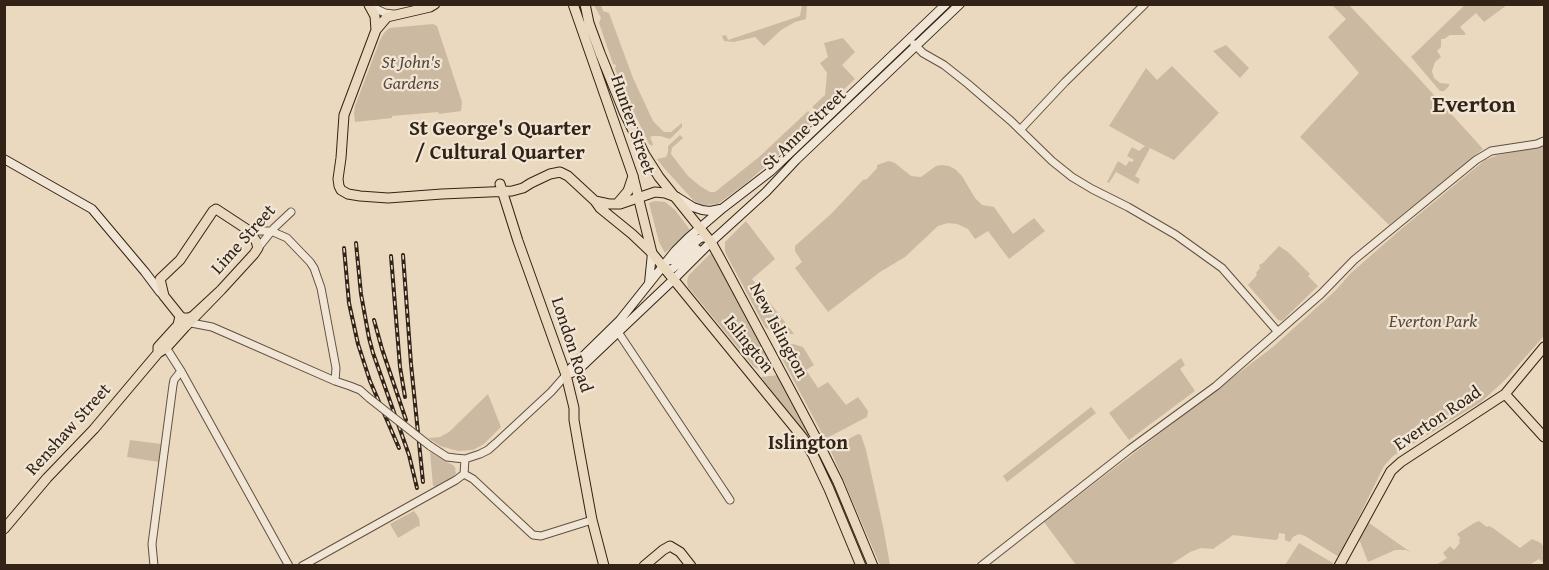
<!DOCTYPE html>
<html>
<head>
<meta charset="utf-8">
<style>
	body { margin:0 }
	#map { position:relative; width:1549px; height:570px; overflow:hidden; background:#ead9be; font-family:"Gentium Book Plus",serif }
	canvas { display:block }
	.frame { position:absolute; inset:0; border:6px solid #322316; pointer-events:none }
</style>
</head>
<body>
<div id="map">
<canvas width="1549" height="570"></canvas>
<div class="frame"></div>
</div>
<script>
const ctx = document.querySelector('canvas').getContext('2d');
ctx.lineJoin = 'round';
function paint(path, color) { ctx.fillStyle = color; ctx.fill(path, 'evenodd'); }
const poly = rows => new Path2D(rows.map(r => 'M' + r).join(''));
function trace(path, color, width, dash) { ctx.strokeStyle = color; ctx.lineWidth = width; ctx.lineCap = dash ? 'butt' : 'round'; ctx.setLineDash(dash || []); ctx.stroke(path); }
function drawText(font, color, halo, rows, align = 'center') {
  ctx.font = font + ' "Gentium Book Plus",serif'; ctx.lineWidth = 4.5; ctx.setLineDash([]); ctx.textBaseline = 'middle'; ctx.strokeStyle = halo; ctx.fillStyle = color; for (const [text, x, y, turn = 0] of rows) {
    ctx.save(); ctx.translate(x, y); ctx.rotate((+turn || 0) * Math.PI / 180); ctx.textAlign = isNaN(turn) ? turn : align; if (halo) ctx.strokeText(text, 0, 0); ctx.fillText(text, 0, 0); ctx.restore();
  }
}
const green = poly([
	[1466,4,1507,5,1484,22,1476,13,1460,27,1466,34,1464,35,1450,35,1444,39,1441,39,1441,47,1437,51,1441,57,1435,62,1432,71,1434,78,1440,83,1449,84,1449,86,1444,91,1440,91,1411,57],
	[594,5,601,5,603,11,609,13,633,78,653,121,664,132,671,132,682,123,682,127,670,139,660,136,653,136,650,137,653,144,652,146,649,144,630,104,631,101,628,100,624,91,615,69,616,65,613,64,599,23,601,18],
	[802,5,807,5,806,19,795,22,781,30,764,46,755,37,734,42,724,41,722,36,726,35,728,40,800,16],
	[1332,5,1349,5,1414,73,1483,149,1389,225,1300,137,1359,73,1328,37,1346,19],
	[433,24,437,26,462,102,461,111,439,114,438,112,392,116,392,118,355,122,354,114,355,106,380,40,384,33,389,28],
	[843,38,855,52,842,65,855,79,821,111,817,111,812,107,825,95,827,73,820,63,828,57,824,43],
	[1226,45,1249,68,1240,78,1213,51],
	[1172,66,1219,113,1174,160,1150,148,1135,176,1140,179,1138,184,1116,172,1109,183,1107,182,1118,161,1126,166,1129,161,1132,162,1134,160,1127,156,1132,147,1139,151,1145,146,1109,126,1146,68,1157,80],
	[808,111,815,118,790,145,745,184,718,204,702,205,694,201,664,168,657,159,666,157,668,152,668,146,680,135,683,138,672,148,671,154,688,176,700,186,710,192,715,192,759,157],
	[1544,146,1544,336,1505,380,1481,402,1393,456,1384,466,1339,557,1305,536,1299,534,1293,537,1290,542,1285,540,1285,534,1279,533,1278,539,1275,540,1233,535,1213,549,1201,548,1190,552,1170,565,1076,565,1044,522,1274,346,1335,291,1351,273,1400,230,1485,160,1498,155],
	[889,161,895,163,911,176,921,177,936,166,942,165,949,166,955,169,962,176,975,198,982,205,994,207,1013,234,1034,218,1045,231,1009,259,988,231,975,239,968,229,957,224,948,223,938,226,905,257,880,272,828,312,795,268,802,262,795,251,795,246,831,214,863,180,867,179,877,168,877,165],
	[655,201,665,202,675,210,690,230,665,253,659,242,649,203],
	[746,221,775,259,752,279,794,334,775,334,765,327,725,252,725,242],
	[1279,246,1288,252,1310,274,1308,276,1318,286,1282,321,1278,320,1248,285,1257,275,1256,273,1260,268,1259,265,1263,263],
	[710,254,715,254,776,368,759,370,753,366,688,287,687,281,689,275],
	[793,344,803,347,814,365,806,370,818,388,828,382,846,405,858,397,868,411,867,417,825,439,778,351,779,348,782,345],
	[1181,358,1185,365,1180,369,1195,391,1129,440,1109,413],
	[779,375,810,435,808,438,761,377],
	[488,394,501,427,484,444,473,450,458,451,440,446,428,438,440,437,449,432],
	[1091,407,1096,413,1007,482,1003,476],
	[858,434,861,435,866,450,883,526,890,565,880,565,830,449],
	[130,440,161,444,159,462,127,457],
	[430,452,445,461,453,465,456,469,455,470,456,473,454,476,437,486,433,486],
	[414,511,419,518,420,527,418,526,398,538,390,524],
	[1479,521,1487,527,1489,526,1493,528,1520,548,1532,539,1541,543,1544,548,1544,563,1539,559,1529,565,1436,565,1447,558,1443,553,1450,546,1454,550,1460,543,1459,541,1460,538,1457,534,1474,523],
	[1369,523,1399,544,1412,553,1406,550,1395,550,1368,562,1359,539],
	[1299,543,1333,563,1332,566,1285,565]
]);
const tertiary = poly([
	[370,6,385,13,393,14],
	[914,44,923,53,944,65,968,84,1011,121,1052,161,1072,177,1092,189,1128,207,1176,235,1222,268,1278,332],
	[1020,130,1065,82,1145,4],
	[248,230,259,231,271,231,287,238,310,262,314,268,321,288,336,368,335,381],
	[258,248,274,228,291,212],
	[186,322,212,327,235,337,335,381,350,386,360,390,369,398],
	[617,333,620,335,730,500],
	[165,346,181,371,289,566],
	[430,446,447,457,455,458,465,459,480,454,488,450,496,443,551,392,566,375],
	[464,474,473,479,533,535,541,536,592,520],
	[154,566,152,544,173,385,174,380,181,371],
	[302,566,456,480,464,474,465,459],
	[981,566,1130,449,1216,386,1321,294,1354,260,1476,160,1491,151,1537,144,1544,141]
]);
const secondary = poly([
	[4,159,92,209,145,272,160,292,164,296],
	[677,197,693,207,702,210,710,211,720,209],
	[671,260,682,254,699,239,703,237,709,239],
	[665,270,672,269,697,249],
	[649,283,652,253],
	[566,375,577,371,673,280,711,242,766,192,796,160,960,4],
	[566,375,572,367,620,320,675,251,688,238,723,208,771,171,946,4]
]);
const primary = poly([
	[369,5,375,16,376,30,344,115,341,158,338,179,339,186,341,190,348,194,360,196,388,198,442,194,512,191,523,188,531,183,550,174,560,172,568,176,595,201,600,208,632,234,652,253],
	[376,30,387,17,430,7,435,4],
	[500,184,518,241,566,375,574,408,574,420,579,449,592,520,604,566],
	[595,201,609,204,620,204,655,192,665,193,676,197],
	[617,204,628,191,633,176],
	[158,353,158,347,178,325,180,316],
	[1505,394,1544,437],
	[4,529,47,478,94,429,158,353,166,348,185,327,221,290,254,254,258,248,256,241,248,230,216,209,213,211,180,260,160,279,164,296,180,316,183,318,189,318,193,316,221,290],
	[644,566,663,550,670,546,680,552,691,566],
	[1339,566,1391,471,1401,462,1505,394,1544,347]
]);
const trunk = poly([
	[573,4,633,176,652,253,803,438,813,455,829,489,861,566],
	[585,4,589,23,600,53,624,112,645,155,659,177,711,242,721,260,815,436,838,482,873,566]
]);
const rail = poly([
	[356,243,361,294,369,338,373,353,409,455,417,488],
	[344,248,349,303,358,344,370,381,399,448],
	[403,255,411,364,423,482],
	[391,256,400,367,405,397],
	[374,320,382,349,406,420]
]);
const tertiaryBridge = poly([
	[369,398,430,446]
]);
const parkNames = [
	["St John's",411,63],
	["Gardens",411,84],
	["Everton Park",1433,322]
];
const streetNames = [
	["Hunter Street",632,125,71],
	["St Anne Street",805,130,-44],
	["Lime Street",244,240,-48],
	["New Islington",778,331,62],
	["London Road",571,345,72],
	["Islington",748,345,51],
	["Everton Road",1438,419,-34],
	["Renshaw Street",69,430,-48]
];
const neighbourhoodNames = [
	["Islington",808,444]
];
const quarterNames = [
	["St George's Quarter",500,130],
	["/ Cultural Quarter",500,154]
];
const districtNames = [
	["Everton",1474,106]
];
paint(green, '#cbbaa1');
trace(tertiary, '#605040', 9);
trace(secondary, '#322316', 10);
trace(primary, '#322316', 11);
trace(trunk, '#322316', 11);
trace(tertiary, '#f1e6d5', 7);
trace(secondary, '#f1e6d5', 8);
trace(primary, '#ead9be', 9);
trace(trunk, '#ead9be', 9);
trace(rail, '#322316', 4);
trace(rail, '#f1e6d5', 1.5, [4.5]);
trace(tertiaryBridge, '#605040', 9, []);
trace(tertiaryBridge, '#f1e6d5', 7);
drawText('italic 18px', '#584939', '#f1e6d5', parkNames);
drawText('18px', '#322316', '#f1e6d5', streetNames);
drawText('bold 20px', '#322316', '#f1e6d5', neighbourhoodNames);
drawText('bold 21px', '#322316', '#f1e6d5', quarterNames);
drawText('bold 24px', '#322316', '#f1e6d5', districtNames);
</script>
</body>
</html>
